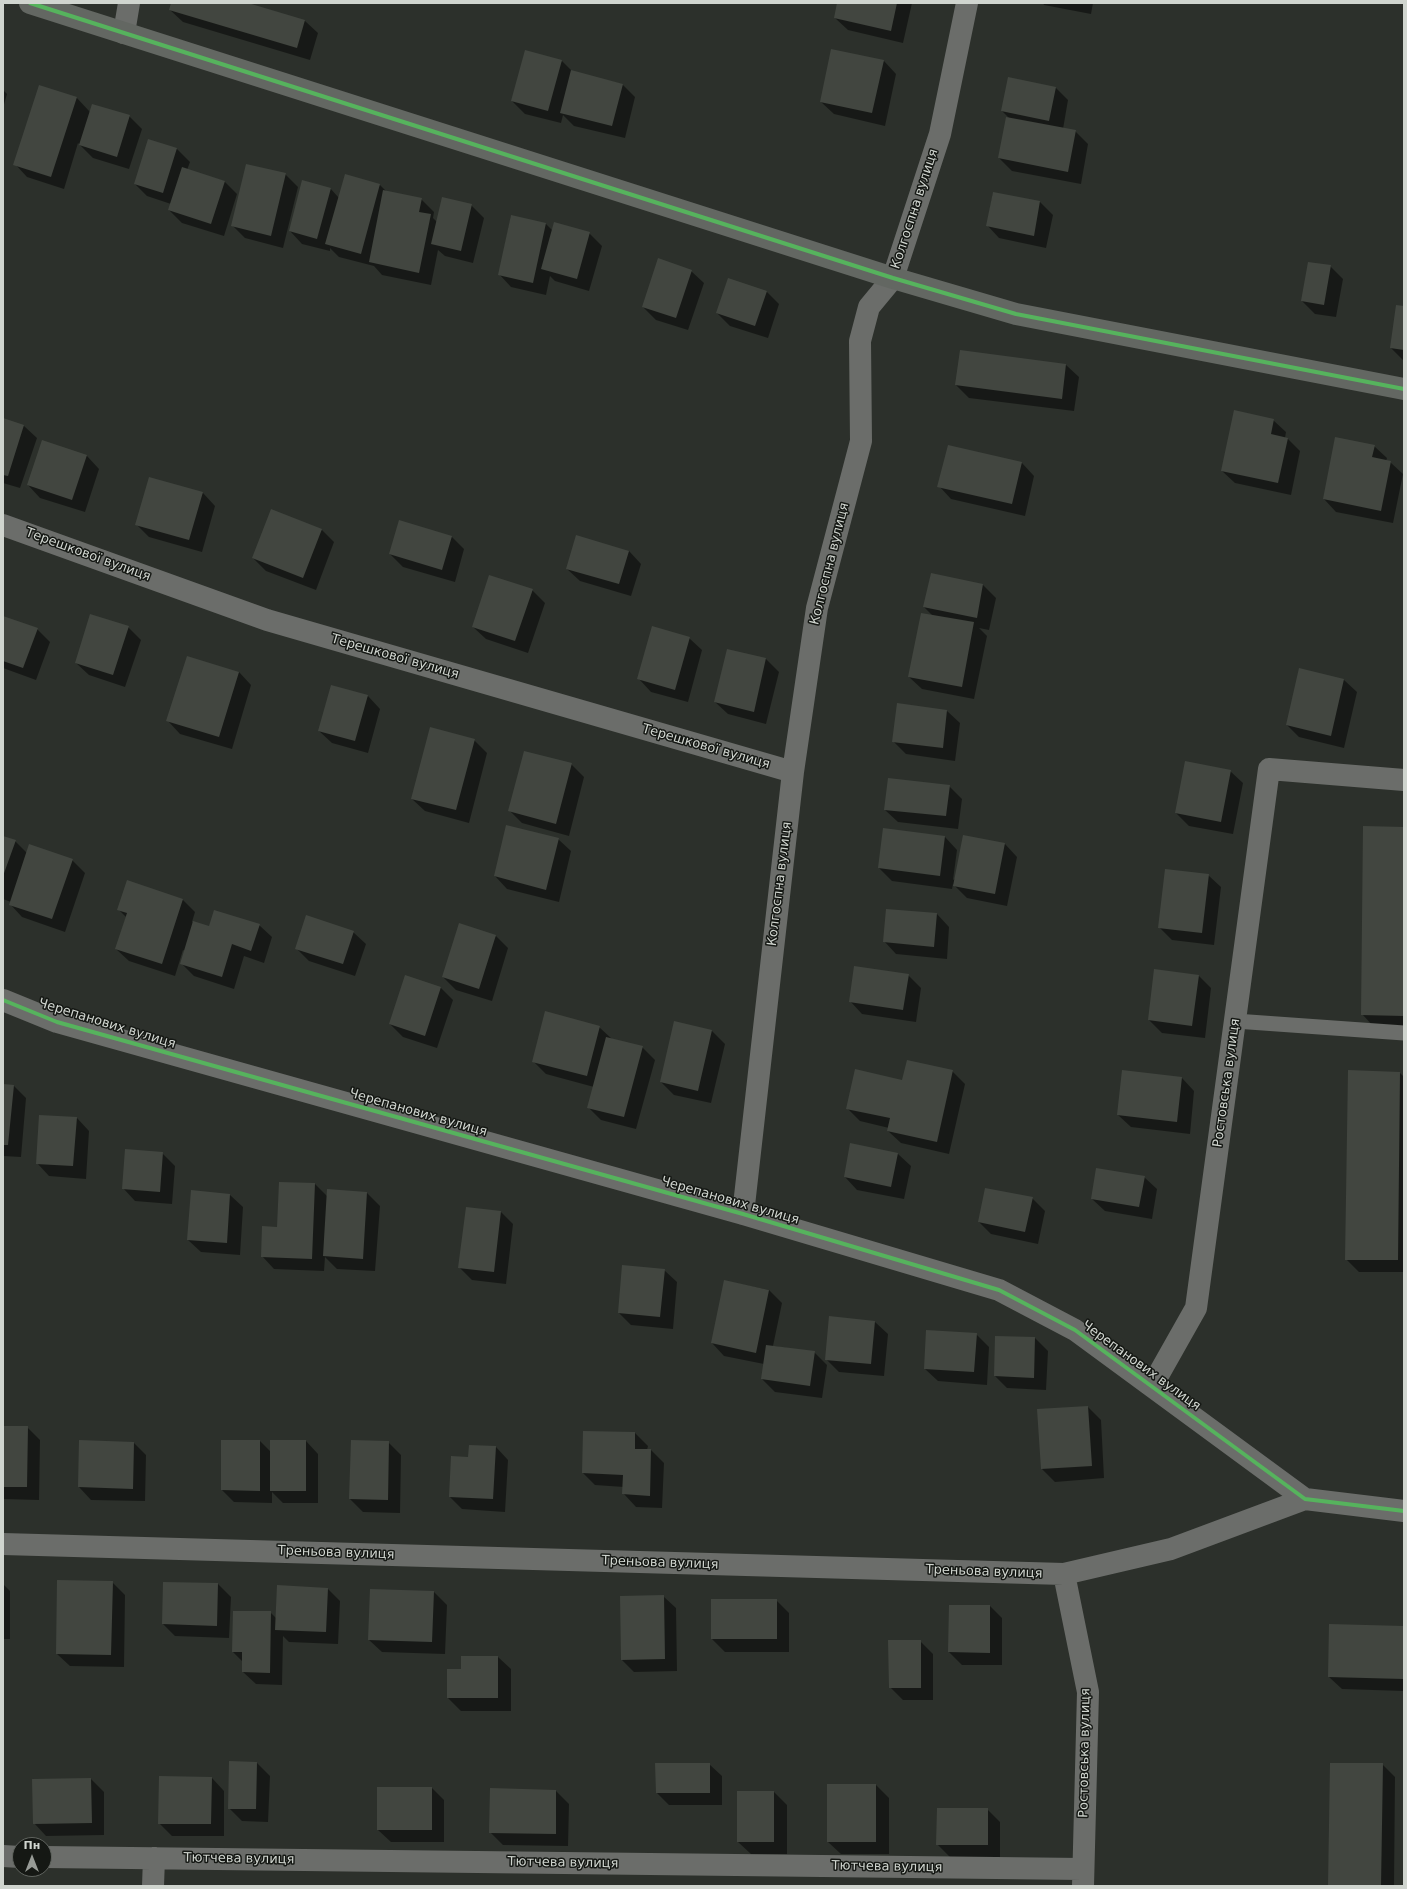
<!DOCTYPE html>
<html>
<head>
<meta charset="utf-8">
<style>
	body { margin:0 }
	#map { position:relative; width:1407px; height:1889px; overflow:hidden; background:#2c302b; font-family:"DejaVu Sans",sans-serif }
	canvas { display:block }
	.frame { position:absolute; inset:0; border:4px solid #d0d5cf; pointer-events:none }
	.north { position:absolute; left:12px; top:1837px; width:40px; height:40px; box-sizing:border-box; background:#151814; border:1px solid #60645f; border-radius:50%; rotate:0deg; font-size:11px; font-weight:700; line-height:16px; text-align:center; color:#d0d5cf }
	.north::after { content:''; display:block; margin:auto; width:14px; height:18px; background:#979b96; clip-path:polygon(50% 0,100% 100%,50% 72%,0 100%) }
</style>
</head>
<body>
<div id="map">
<canvas width="1407" height="1889"></canvas>
<div class="frame"></div>
<div class="north">Пн</div>
</div>
<script>
const ctx = document.querySelector('canvas').getContext('2d');
ctx.lineJoin = 'round';
function paint(path, color) { ctx.fillStyle = color; ctx.fill(path, 'evenodd'); }
const poly = rows => new Path2D(rows.map(r => 'M' + r).join(''));
function trace(path, color, width, dash) { ctx.strokeStyle = color; ctx.lineWidth = width; ctx.lineCap = dash ? 'butt' : 'round'; ctx.setLineDash(dash || []); ctx.stroke(path); }
function drawText(font, color, halo, rows, align = 'center') {
  ctx.font = font + ' "DejaVu Sans",sans-serif'; ctx.lineWidth = 3; ctx.setLineDash([]); ctx.textBaseline = 'middle'; ctx.strokeStyle = halo; ctx.fillStyle = color; for (const [text, x, y, turn = 0] of rows) {
    ctx.save(); ctx.translate(x, y); ctx.rotate((+turn || 0) * Math.PI / 180); ctx.textAlign = isNaN(turn) ? turn : align; if (halo) ctx.strokeText(text, 0, 0); ctx.fillText(text, 0, 0); ctx.restore();
  }
}
const shadow = poly([
	[172,3,245,3,305,21,318,33,310,60,183,22,170,10],
	[838,3,912,3,903,43,848,30,835,18],
	[1043,3,1093,3,1091,14,1044,5],
	[562,61,573,72,622,84,635,97,625,138,574,126,563,115,561,123,525,114,512,101],
	[884,61,896,74,885,126,834,114,821,102],
	[1056,88,1068,100,1063,129,1075,131,1088,144,1081,184,1012,171,999,158,1010,119,1002,111],
	[3,90,7,94,3,108],
	[76,97,90,112,129,116,142,129,129,169,93,158,78,143,64,189,27,177,15,164],
	[149,140,177,149,190,162,187,170,224,181,237,194,224,236,182,223,169,210,171,204,147,196,135,184],
	[285,174,298,187,283,248,245,238,232,225],
	[380,185,387,192,421,199,434,212,433,218,437,222,471,205,484,218,473,263,445,256,438,250,431,285,382,275,374,266,339,257,330,248,330,251,302,244,290,231,330,188,339,198],
	[993,193,1040,202,1053,215,1046,248,999,238,987,225],
	[511,216,546,224,553,231,589,233,602,246,589,291,555,281,550,276,546,295,511,287,499,274],
	[1330,266,1343,279,1336,317,1315,314,1302,301],
	[691,271,704,283,688,330,656,320,643,307],
	[766,291,779,304,768,338,730,326,717,313],
	[1404,307,1404,361,1391,348],
	[961,351,1066,365,1079,377,1074,411,969,398,956,385],
	[3,419,24,426,37,438,20,488,3,483],
	[1273,420,1286,432,1285,438,1288,439,1300,451,1291,495,1235,483,1222,471],
	[43,441,87,456,99,469,85,512,40,498,28,485],
	[1374,446,1387,458,1386,461,1390,462,1403,474,1393,523,1336,512,1324,499],
	[1022,463,1034,476,1025,516,951,499,939,486],
	[203,493,215,506,202,552,149,537,137,525],
	[322,530,334,542,316,590,266,571,253,558],
	[452,537,464,549,455,582,403,567,390,554],
	[629,551,641,564,631,596,580,581,567,569],
	[931,575,983,585,996,598,989,630,979,628,987,636,974,699,922,689,909,677,933,616,924,607],
	[532,590,545,603,528,653,486,639,473,627],
	[3,617,37,629,50,642,36,680,3,668],
	[128,627,141,640,125,687,89,675,76,663],
	[689,638,702,650,688,702,651,692,639,679],
	[728,650,766,659,779,672,766,724,728,714,715,702],
	[1300,669,1344,680,1357,692,1344,748,1299,737,1287,725],
	[239,672,251,685,232,749,180,734,168,721],
	[368,696,380,709,368,753,332,743,319,731],
	[947,711,960,723,955,761,906,754,893,741],
	[474,740,487,753,469,823,425,811,412,799],
	[571,764,584,777,569,836,522,823,510,811],
	[1230,771,1243,783,1233,834,1189,826,1176,813],
	[949,786,962,799,958,829,898,822,885,810],
	[1404,828,1404,1028,1374,1027,1362,1014],
	[3,837,15,841,27,853,72,860,85,873,65,932,22,917,10,904,11,902,3,899],
	[945,837,957,850,953,880,1005,844,1017,857,1007,906,967,898,953,884,952,889,892,881,879,868],
	[558,839,571,851,559,902,507,889,495,876],
	[1208,875,1221,887,1214,945,1172,940,1159,927],
	[183,900,195,912,192,922,210,927,259,925,272,937,264,963,244,956,234,989,194,976,181,963,185,951,183,950,175,976,129,961,116,949,126,917,118,909],
	[937,914,949,927,947,959,896,954,884,941],
	[353,932,366,944,355,976,309,961,297,949],
	[496,936,508,948,492,1001,456,990,443,977],
	[908,975,921,988,916,1022,862,1014,850,1001],
	[1198,975,1211,988,1205,1038,1162,1033,1149,1020],
	[440,987,453,1000,437,1048,403,1037,390,1024],
	[675,1023,712,1031,725,1044,711,1103,674,1095,661,1082],
	[599,1027,612,1039,642,1047,655,1060,636,1129,601,1120,589,1108,594,1087,546,1074,533,1061],
	[952,1071,965,1084,949,1154,901,1143,888,1131,889,1128,860,1121,847,1108,903,1081],
	[1400,1073,1404,1077,1404,1272,1359,1272,1346,1259],
	[1182,1078,1194,1091,1190,1134,1131,1127,1118,1115],
	[3,1085,14,1086,26,1098,21,1157,3,1156],
	[77,1118,89,1131,86,1179,49,1176,37,1163],
	[162,1153,175,1166,172,1204,135,1201,123,1188],
	[898,1154,911,1166,904,1199,857,1190,845,1177],
	[1144,1177,1157,1189,1152,1219,1105,1211,1092,1199],
	[315,1184,328,1197,328,1190,367,1193,380,1206,375,1271,337,1269,325,1257,324,1271,274,1269,262,1256,278,1228],
	[192,1191,230,1195,243,1207,240,1255,201,1252,188,1240],
	[1032,1198,1045,1211,1038,1244,991,1234,979,1222],
	[500,1211,513,1224,506,1284,472,1280,459,1267],
	[664,1270,677,1282,673,1329,631,1325,619,1313],
	[725,1281,769,1290,782,1303,773,1346,814,1352,827,1365,822,1398,775,1392,762,1379,764,1364,724,1356,712,1343],
	[875,1322,888,1334,884,1376,839,1372,826,1359],
	[976,1334,989,1347,987,1385,938,1381,925,1369],
	[1035,1338,1048,1351,1046,1390,1007,1388,995,1376],
	[1088,1407,1101,1420,1104,1478,1055,1482,1042,1469],
	[3,1427,27,1427,40,1440,39,1500,3,1499],
	[635,1433,648,1446,647,1450,651,1450,664,1463,662,1508,636,1507,624,1494,624,1487,595,1485,583,1473],
	[260,1441,271,1452,306,1441,318,1454,318,1503,283,1503,272,1492,272,1503,234,1502,222,1490],
	[388,1442,401,1455,400,1513,363,1512,350,1499],
	[134,1443,146,1455,145,1501,91,1500,79,1487],
	[496,1447,508,1460,505,1512,462,1509,450,1497],
	[112,1582,125,1595,124,1667,70,1666,57,1654],
	[3,1584,10,1591,10,1639,3,1639],
	[218,1584,231,1597,229,1638,175,1636,163,1624],
	[328,1589,340,1601,338,1644,289,1642,283,1636,282,1685,256,1684,243,1672,243,1662,233,1652,234,1612,270,1612,277,1619],
	[434,1592,447,1605,445,1654,382,1652,369,1640],
	[663,1596,676,1608,677,1671,634,1672,622,1660],
	[776,1600,789,1613,789,1652,725,1652,712,1639],
	[950,1606,990,1606,1002,1618,1002,1665,962,1665,949,1652],
	[1404,1627,1404,1691,1342,1689,1329,1677],
	[920,1641,933,1654,933,1700,903,1700,890,1687],
	[498,1657,511,1669,511,1711,461,1711,448,1698,462,1670],
	[230,1762,257,1763,270,1776,268,1822,242,1821,229,1808],
	[709,1764,722,1776,722,1805,669,1805,657,1793],
	[1382,1764,1395,1777,1394,1886,1329,1886],
	[212,1778,224,1791,224,1836,172,1836,159,1823],
	[91,1779,104,1792,104,1835,46,1836,34,1823],
	[828,1785,876,1785,889,1798,889,1854,841,1854,828,1842],
	[432,1788,444,1800,444,1842,391,1842,378,1830],
	[556,1791,569,1804,568,1846,503,1845,490,1832],
	[738,1792,774,1792,787,1805,787,1854,751,1854,738,1842],
	[987,1809,1000,1822,1000,1857,950,1857,937,1844]
]);
const building = poly([
	[171,3,248,3,305,20,297,48,169,10],
	[837,3,897,3,891,31,834,18],
	[831,49,884,60,872,113,820,102],
	[525,50,562,60,548,111,511,101],
	[571,70,623,84,612,126,560,113],
	[1008,77,1056,87,1049,121,1001,111],
	[39,85,77,97,51,177,13,165],
	[92,104,130,115,117,157,79,145],
	[1006,117,1076,130,1068,172,998,158],
	[148,139,177,148,163,193,134,184],
	[246,164,286,173,271,236,231,226],
	[182,167,225,181,211,224,168,210],
	[345,174,380,184,361,254,325,244],
	[302,180,331,188,317,239,289,231],
	[383,190,422,198,419,212,431,214,419,273,369,262],
	[993,192,1040,201,1034,236,986,226],
	[442,197,472,204,461,251,431,244],
	[511,215,546,223,533,283,498,275],
	[554,222,590,232,577,279,541,269],
	[658,258,692,270,676,318,642,307],
	[1308,262,1331,265,1324,305,1301,301],
	[728,278,767,291,755,326,716,313],
	[1396,305,1404,306,1404,350,1390,348],
	[960,350,1066,364,1062,399,955,385],
	[1234,410,1274,419,1271,434,1288,438,1278,483,1221,471],
	[3,418,24,425,8,476,3,475],
	[1335,437,1375,445,1372,457,1391,461,1381,511,1323,499],
	[42,440,87,455,72,500,27,485],
	[948,445,1022,462,1012,504,937,487],
	[149,477,203,492,189,540,135,525],
	[271,509,322,529,303,578,252,558],
	[399,520,452,536,442,570,389,554],
	[576,535,629,551,619,584,566,569],
	[931,573,983,584,977,618,923,607],
	[489,575,533,589,515,641,472,627],
	[921,613,974,622,962,687,908,677],
	[90,614,129,626,113,675,75,663],
	[3,616,38,628,23,668,3,661],
	[652,626,690,637,675,690,637,679],
	[727,649,766,658,754,712,714,702],
	[187,656,239,672,219,737,166,721],
	[1299,668,1344,679,1331,736,1286,725],
	[331,685,368,695,355,741,318,731],
	[897,703,947,710,943,748,892,742],
	[430,727,475,739,456,810,411,799],
	[524,751,572,763,556,824,508,811],
	[1185,761,1231,770,1221,822,1175,813],
	[888,778,950,785,946,816,884,810],
	[506,825,559,838,546,890,494,876],
	[1363,826,1404,827,1404,1016,1361,1015],
	[883,828,945,836,940,876,878,868],
	[963,835,1005,843,995,894,953,886],
	[3,836,16,840,3,876],
	[29,844,73,859,52,919,9,905],
	[1165,869,1209,874,1202,933,1158,928],
	[127,880,183,899,162,964,115,949,127,913,117,910],
	[886,909,937,913,934,947,883,942],
	[214,910,260,924,251,951,232,944,222,977,180,964,193,921,209,926],
	[306,915,354,931,343,964,295,949],
	[459,923,496,935,479,989,442,977],
	[854,966,909,974,903,1010,849,1002],
	[1154,969,1199,975,1192,1026,1148,1020],
	[405,975,441,987,425,1036,389,1024],
	[545,1011,600,1026,587,1076,532,1062],
	[674,1021,712,1030,698,1091,660,1082],
	[606,1037,643,1046,624,1117,587,1108],
	[907,1060,953,1070,937,1142,887,1131,890,1118,846,1109,855,1069,902,1080],
	[1122,1070,1182,1077,1177,1122,1117,1115],
	[1348,1070,1400,1072,1398,1260,1345,1260],
	[3,1084,14,1085,8,1145,3,1145],
	[39,1115,77,1117,73,1166,36,1164],
	[850,1143,898,1153,891,1187,844,1177],
	[125,1149,163,1152,160,1192,122,1189],
	[1096,1168,1145,1176,1139,1207,1091,1199],
	[279,1182,315,1183,312,1259,261,1257,262,1226,277,1227],
	[985,1188,1033,1197,1025,1232,978,1222],
	[327,1189,367,1192,363,1259,323,1256],
	[191,1190,230,1194,227,1243,187,1240],
	[466,1207,501,1211,494,1272,458,1268],
	[622,1265,665,1269,660,1317,618,1313],
	[724,1280,769,1290,756,1353,711,1343],
	[829,1316,875,1321,871,1364,825,1360],
	[926,1330,977,1333,974,1372,924,1369],
	[995,1336,1035,1337,1034,1378,994,1376],
	[766,1345,815,1351,810,1386,761,1379],
	[1088,1406,1092,1466,1041,1469,1037,1409],
	[3,1426,28,1426,27,1487,3,1487],
	[583,1431,635,1432,635,1449,651,1449,650,1496,622,1494,623,1475,582,1473],
	[79,1440,134,1442,133,1489,78,1487],
	[221,1440,260,1440,260,1491,221,1490],
	[270,1440,306,1440,306,1491,270,1491],
	[351,1440,389,1441,388,1500,349,1499],
	[469,1445,496,1446,493,1499,449,1497,451,1456,468,1457],
	[57,1580,113,1581,111,1655,56,1654],
	[163,1582,218,1583,217,1626,162,1624],
	[277,1585,328,1588,326,1632,275,1630],
	[370,1589,434,1591,432,1642,368,1640],
	[664,1595,665,1659,621,1660,620,1596],
	[711,1599,777,1599,777,1639,711,1639],
	[949,1605,990,1605,990,1653,948,1652],
	[233,1611,271,1611,270,1673,242,1672,242,1652,232,1652],
	[1329,1624,1404,1626,1404,1679,1328,1677],
	[888,1640,921,1640,921,1688,889,1688],
	[461,1656,498,1656,498,1698,447,1698,447,1669,461,1669],
	[229,1761,257,1762,256,1809,228,1809],
	[655,1763,710,1763,710,1793,656,1793],
	[1330,1763,1383,1763,1381,1886,1328,1886],
	[159,1776,212,1777,211,1824,158,1824],
	[91,1778,92,1823,33,1824,32,1779],
	[827,1784,876,1784,876,1842,827,1842],
	[377,1787,432,1787,432,1830,377,1830],
	[490,1788,556,1790,556,1834,489,1833],
	[737,1791,774,1791,774,1842,737,1842],
	[937,1808,988,1808,988,1845,936,1845]
]);
const lane = poly([
	[1235,1021,1404,1033]
]);
const street = poly([
	[124,33,129,3],
	[3,525,267,620,793,772],
	[3,1000,57,1022,743,1214,999,1290,1075,1330,1305,1499,1404,1511],
	[743,1214,793,772,817,608,861,441,860,341,869,307,893,278,940,134,967,3],
	[1152,1386,1196,1308,1269,769,1404,780],
	[3,1544,1064,1574,1171,1549,1305,1499],
	[1064,1574,1088,1692,1083,1886],
	[3,1856,20,1857],
	[44,1857,1082,1869],
	[153,1886,154,1858]
]);
const secondary = poly([
	[30,3,893,278,1016,314,1404,389]
]);
const cycleway = poly([
	[30,3,893,278,1016,314,1404,389],
	[3,1000,57,1022,743,1214,999,1290,1075,1330,1305,1499,1404,1511]
]);
const streetNames = [
	["Колгоспна вулиця",915,209,-72],
	["Терешкової вулиця",88,555,20],
	["Колгоспна вулиця",830,564,-76],
	["Терешкової вулиця",395,657,16],
	["Терешкової вулиця",706,747,16],
	["Колгоспна вулиця",780,884,-83],
	["Черепанових вулиця",107,1024,17],
	["Ростовська вулиця",1227,1083,-82],
	["Черепанових вулиця",418,1113,16],
	["Черепанових вулиця",730,1201,16],
	["Черепанових вулиця",1141,1366,36],
	["Треньова вулиця",336,1553,2],
	["Треньова вулиця",660,1563,2],
	["Треньова вулиця",984,1572,2],
	["Ростовська вулиця",1085,1753,-89],
	["Тютчева вулиця",239,1859,1],
	["Тютчева вулиця",563,1863,1],
	["Тютчева вулиця",887,1867,1]
];
paint(shadow, '#0007');
paint(building, '#424640');
trace(lane, '#6b6d6a', 15);
trace(street, '#6b6d6a', 22);
trace(secondary, '#636762', 22);
trace(cycleway, '#56b35d', 4);
drawText('13px', '#d0d5cf', '#151814', streetNames);
</script>
</body>
</html>
